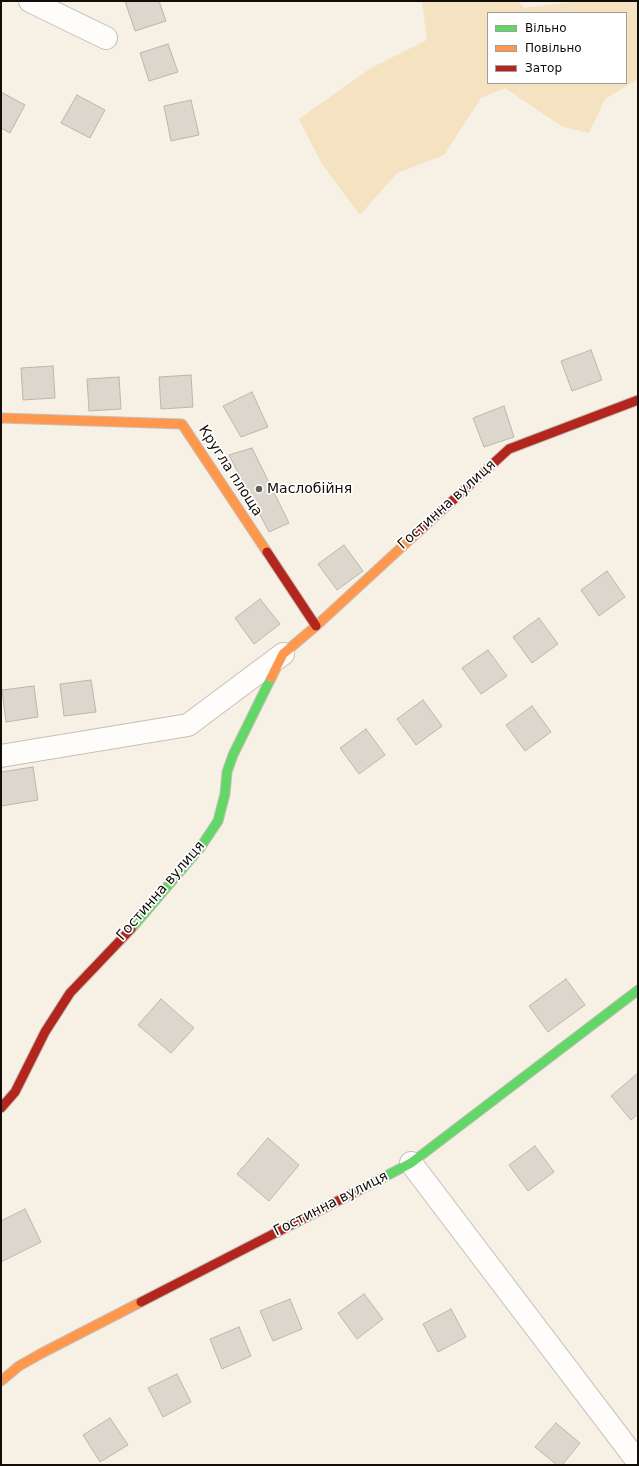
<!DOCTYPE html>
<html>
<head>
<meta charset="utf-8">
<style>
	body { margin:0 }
	#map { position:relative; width:639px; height:1466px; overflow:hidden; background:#f6f0e5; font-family:"DejaVu Sans",sans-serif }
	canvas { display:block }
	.frame { position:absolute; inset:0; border:2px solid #120d06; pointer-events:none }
	.legend { position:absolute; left:487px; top:12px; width:140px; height:72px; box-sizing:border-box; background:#fff; border:1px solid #a09e9b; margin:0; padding:5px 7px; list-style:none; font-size:12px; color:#120d06 }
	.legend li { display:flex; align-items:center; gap:8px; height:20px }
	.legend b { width:20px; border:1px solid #a09e9b }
</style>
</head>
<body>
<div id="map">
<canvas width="639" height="1466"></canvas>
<div class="frame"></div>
<ul class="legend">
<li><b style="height:5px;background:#63d668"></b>Вільно</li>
<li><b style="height:5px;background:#ff974d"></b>Повільно</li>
<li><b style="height:5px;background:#b3261e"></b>Затор</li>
</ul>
</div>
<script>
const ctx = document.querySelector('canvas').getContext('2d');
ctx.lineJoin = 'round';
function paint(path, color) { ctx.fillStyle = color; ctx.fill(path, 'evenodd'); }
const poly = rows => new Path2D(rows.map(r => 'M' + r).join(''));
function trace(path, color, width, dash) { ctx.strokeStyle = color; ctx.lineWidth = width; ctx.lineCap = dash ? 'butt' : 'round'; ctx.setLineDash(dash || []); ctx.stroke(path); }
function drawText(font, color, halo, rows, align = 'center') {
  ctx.font = font + ' "DejaVu Sans",sans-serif'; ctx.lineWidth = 3.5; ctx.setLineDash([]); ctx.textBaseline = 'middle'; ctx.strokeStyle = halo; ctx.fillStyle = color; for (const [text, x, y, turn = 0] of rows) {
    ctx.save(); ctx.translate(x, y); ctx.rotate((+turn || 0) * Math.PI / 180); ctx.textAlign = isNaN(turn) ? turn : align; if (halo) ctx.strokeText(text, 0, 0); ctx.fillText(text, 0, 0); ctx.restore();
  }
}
const green = poly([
	[422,1,519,1,524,8,579,1,638,1,638,79,605,99,589,133,563,127,505,88,481,98,444,155,397,173,360,215,322,164,299,119,371,68,427,40],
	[488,13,626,13,626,83,488,83]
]);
const building = poly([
	[125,1,159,1,166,21,135,31,125,1],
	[168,44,178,72,149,81,140,53,168,44],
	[1,92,25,105,10,133,1,128,1,92],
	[77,95,105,110,90,138,61,123,77,95],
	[191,100,199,135,171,141,164,106,191,100],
	[591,350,602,380,572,391,561,361,591,350],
	[53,366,55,398,23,400,21,368,53,366],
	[191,375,193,407,161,409,159,377,191,375],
	[119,377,121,409,89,411,87,379,119,377],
	[252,392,268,427,241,437,223,406,252,392],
	[504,406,514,437,484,447,473,418,504,406],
	[252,448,289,523,269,532,229,455,252,448],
	[344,545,363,571,337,590,318,564,344,545],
	[607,571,625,597,599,616,581,590,607,571],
	[260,599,280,624,254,644,235,618,260,599],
	[539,618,558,644,532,663,513,637,539,618],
	[488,650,507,676,481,694,462,668,488,650],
	[91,680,96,712,64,716,60,684,91,680],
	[34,686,38,717,6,722,2,690,34,686],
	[423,700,442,726,416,745,397,719,423,700],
	[532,706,551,732,525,751,506,725,532,706],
	[366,729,385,755,359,774,340,748,366,729],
	[33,767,38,800,1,806,1,772,33,767],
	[566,979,585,1005,548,1032,529,1006,566,979],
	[161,999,194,1028,171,1053,138,1025,161,999],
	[638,1073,638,1114,631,1120,611,1096,638,1073],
	[268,1138,299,1165,269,1201,237,1174,268,1138],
	[535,1146,554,1172,528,1191,509,1165,535,1146],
	[25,1209,41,1242,1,1262,1,1221,25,1209],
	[364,1294,383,1319,357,1339,338,1313,364,1294],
	[290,1299,302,1329,273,1341,260,1311,290,1299],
	[451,1309,466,1337,438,1352,423,1324,451,1309],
	[239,1327,251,1356,222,1369,210,1339,239,1327],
	[177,1374,191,1402,163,1417,148,1388,177,1374],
	[110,1418,128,1445,100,1462,83,1435,110,1418],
	[556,1423,580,1443,562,1465,557,1465,535,1447,556,1423]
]);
const street = poly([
	[30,1,106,38],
	[1,756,188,725,283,654],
	[411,1163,638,1462]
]);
const fast = poly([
	[131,929,200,848,218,821,225,794,227,772,233,755,271,678],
	[359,1190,411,1163,638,990]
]);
const slow = poly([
	[1,418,182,424,267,552],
	[271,678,283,654,316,626,417,533],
	[1,1381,19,1366,42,1353,141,1302]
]);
const jam = poly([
	[417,533,509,449,638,400],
	[267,552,316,626],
	[1,1108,15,1092,45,1032,70,993,131,929],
	[141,1302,359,1190]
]);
const markers = [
	[259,489,4,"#625c54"]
];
const streetNames = [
	["Кругла площа",230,471,57],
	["Гостинна вулиця",447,505,-42],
	["Гостинна вулиця",161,891,-49],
	["Гостинна вулиця",331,1204,-27]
];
const poiNames = [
	["Маслобійня",267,489]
];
paint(green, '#f4e2c1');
paint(building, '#dcd7cd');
trace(building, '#bbb6ac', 1);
trace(street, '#c5c0b7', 24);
trace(fast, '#c5c0b7', 11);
trace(slow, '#c5c0b7', 11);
trace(jam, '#c5c0b7', 11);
trace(street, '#fefdfb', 22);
trace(fast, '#63d668', 9);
trace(slow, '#ff974d', 9);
trace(jam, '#b3261e', 9);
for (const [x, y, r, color] of markers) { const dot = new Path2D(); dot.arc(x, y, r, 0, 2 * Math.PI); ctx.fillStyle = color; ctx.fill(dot); trace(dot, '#fff', 1.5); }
drawText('14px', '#120d06', '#fff', streetNames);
drawText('14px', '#120d06', '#fff', poiNames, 'left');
</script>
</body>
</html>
